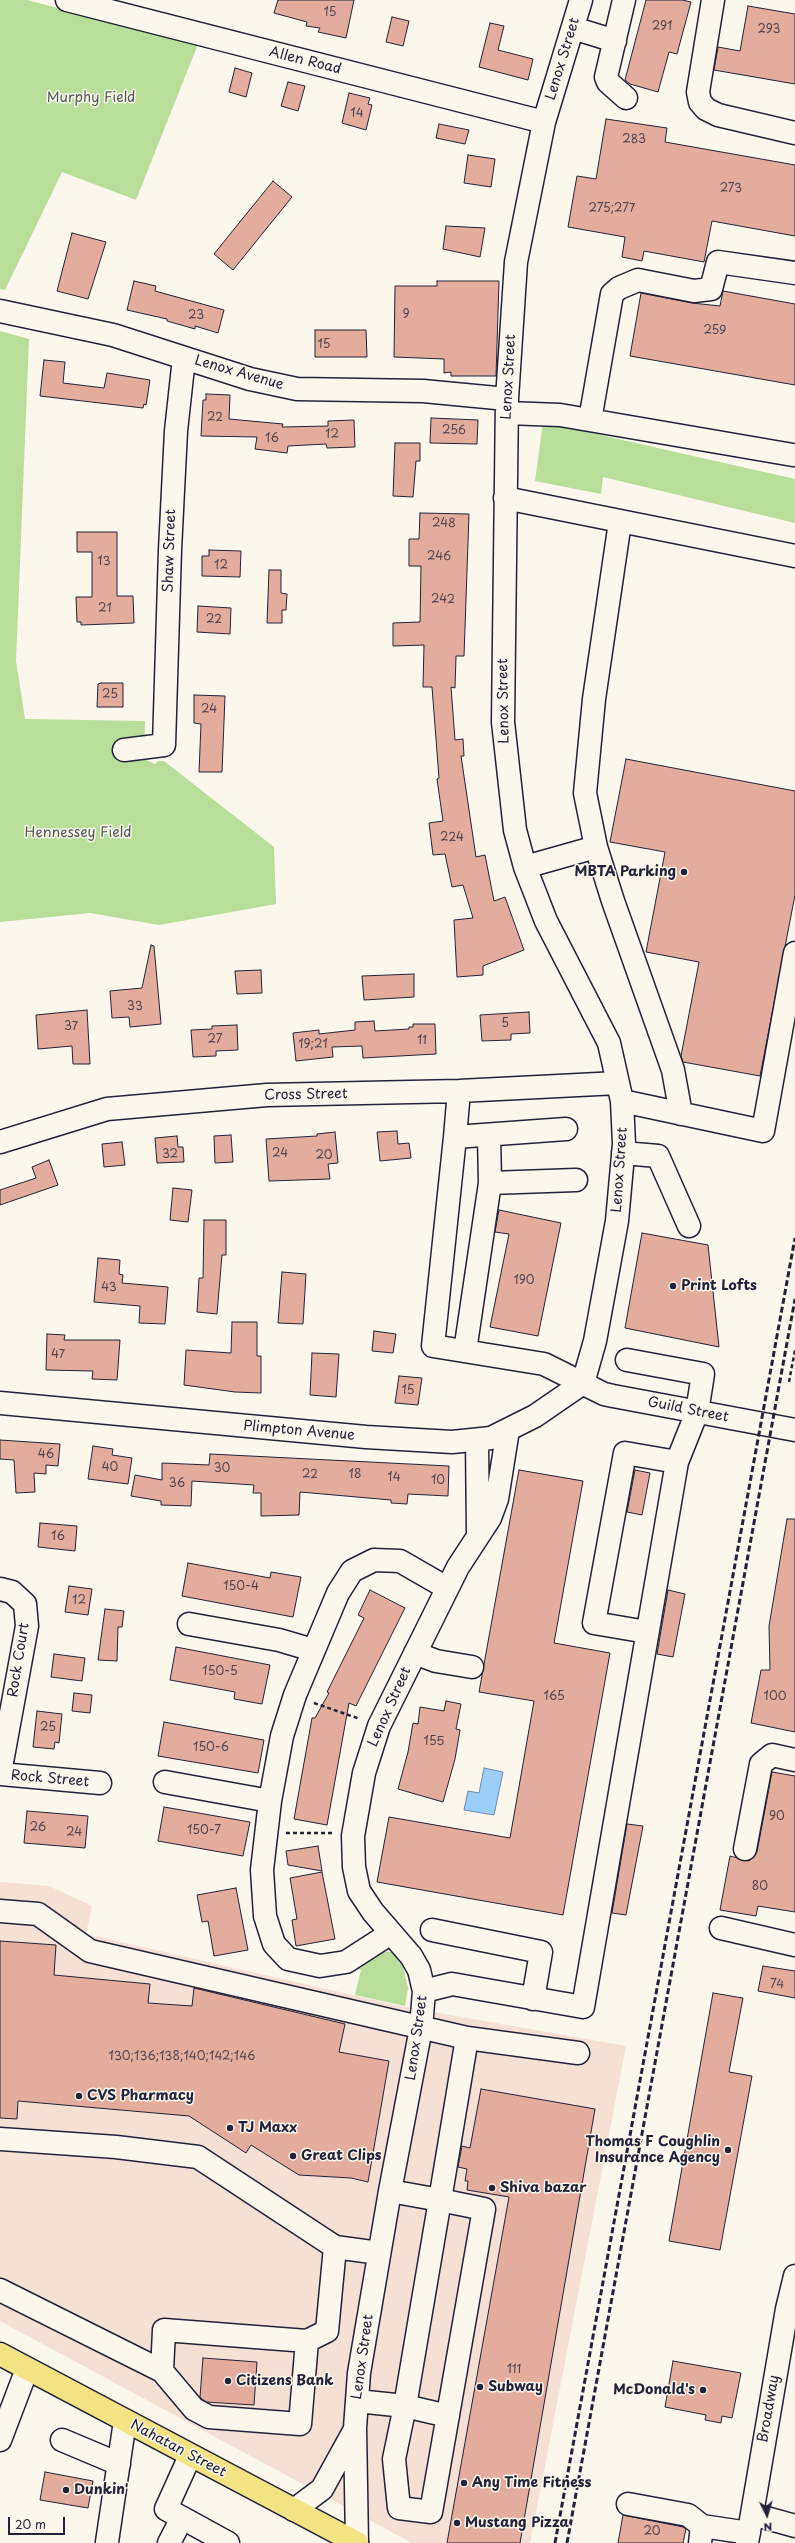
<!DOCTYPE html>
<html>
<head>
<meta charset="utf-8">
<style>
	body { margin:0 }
	#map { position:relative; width:795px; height:2543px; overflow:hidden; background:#fbf7ec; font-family:"Playpen Sans",sans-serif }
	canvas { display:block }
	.north { position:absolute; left:747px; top:2495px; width:40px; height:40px; -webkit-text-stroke:3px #fbf7ec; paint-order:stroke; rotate:175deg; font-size:11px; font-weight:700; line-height:16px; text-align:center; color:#22223b }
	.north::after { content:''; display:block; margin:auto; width:14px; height:18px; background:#22223b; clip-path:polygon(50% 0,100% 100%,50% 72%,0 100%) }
	.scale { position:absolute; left:8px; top:2517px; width:57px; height:18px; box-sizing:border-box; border:2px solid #22223b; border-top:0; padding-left:5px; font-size:12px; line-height:14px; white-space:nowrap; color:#22223b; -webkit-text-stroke:3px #fbf7ec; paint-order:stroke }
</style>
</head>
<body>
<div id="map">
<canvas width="795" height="2543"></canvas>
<div class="north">N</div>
<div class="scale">20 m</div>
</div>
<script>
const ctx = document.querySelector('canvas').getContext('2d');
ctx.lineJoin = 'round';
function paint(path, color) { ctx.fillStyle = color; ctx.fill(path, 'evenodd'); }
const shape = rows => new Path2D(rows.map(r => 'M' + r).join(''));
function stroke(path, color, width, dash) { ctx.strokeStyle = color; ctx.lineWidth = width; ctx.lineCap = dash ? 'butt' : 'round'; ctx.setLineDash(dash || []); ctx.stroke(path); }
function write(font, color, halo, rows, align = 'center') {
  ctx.font = font + ' "Playpen Sans",sans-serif'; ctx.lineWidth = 3; ctx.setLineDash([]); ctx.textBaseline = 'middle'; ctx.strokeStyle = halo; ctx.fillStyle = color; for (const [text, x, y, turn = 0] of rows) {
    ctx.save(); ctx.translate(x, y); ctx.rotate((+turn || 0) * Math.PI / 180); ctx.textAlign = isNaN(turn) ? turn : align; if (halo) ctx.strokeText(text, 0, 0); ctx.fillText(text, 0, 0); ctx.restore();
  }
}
paint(shape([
	[0,1882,49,1886,92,1906,86,1934,405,2007,626,2046,530,2543,412,2543,0,2321]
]), '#f4e0d4');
paint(shape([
	[0,0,27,0,198,44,136,200,62,172,5,290,0,289],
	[0,331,29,339,16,661,25,719,145,721,144,759,155,764,158,761,164,761,274,847,276,904,159,925,90,913,0,922],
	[543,422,795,479,795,523,603,477,601,494,535,481],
	[379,1952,392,1952,403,1967,408,1988,405,2006,355,1995,361,1970,355,1968]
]), '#b8de99');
const water = shape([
	[484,1768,503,1772,494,1815,464,1810,468,1791,479,1793,484,1768]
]);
paint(water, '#9bcff9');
stroke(water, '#6b8aad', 1);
const building = shape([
	[278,0,354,0,346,38,318,32,320,28,306,26,307,22,274,13,278,0],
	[646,0,682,0,691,2,677,54,669,52,658,92,630,84,625,80,646,0],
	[748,6,795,14,795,84,714,70,718,47,740,51,748,6],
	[392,17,409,21,403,46,386,42,392,17],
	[490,23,504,26,498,50,533,59,528,80,479,67,490,23],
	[235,68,252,73,246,97,229,92,235,68],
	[288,82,305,86,298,111,281,106,288,82],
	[349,93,370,98,368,104,372,105,366,130,342,123,349,93],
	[606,119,667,128,665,142,795,165,795,236,712,221,704,262,644,251,642,261,622,257,625,237,568,227,577,176,596,179,606,119],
	[439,124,469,130,465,144,436,138,439,124],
	[468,155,495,159,491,187,464,183,468,155],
	[273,181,292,197,233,270,214,254,273,181],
	[446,226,485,228,480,257,443,249,446,226],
	[72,233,106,242,88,299,57,291,72,233],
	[134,281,156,286,155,291,224,310,218,333,195,326,195,329,167,321,167,319,127,310,134,281],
	[437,281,499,281,496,376,451,376,451,372,444,373,444,359,394,357,395,286,437,286,437,281],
	[723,291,795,304,795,385,630,356,641,293,692,303,720,306,723,291],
	[315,330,366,330,367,357,315,357,315,330],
	[44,360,65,362,63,383,104,388,107,373,150,380,146,405,144,404,143,408,40,396,44,360],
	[206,394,230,395,229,419,283,424,282,427,328,426,328,421,354,420,355,447,327,448,326,444,288,446,287,453,255,449,257,437,201,436,203,400,206,400,206,394],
	[431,418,478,420,477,444,430,443,431,418],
	[395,443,420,443,420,461,416,461,413,497,393,496,395,443],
	[420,513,469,514,464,656,456,656,455,688,451,687,455,740,463,739,464,756,461,756,476,857,485,855,494,901,505,897,524,950,483,966,483,975,457,977,454,920,473,918,463,885,452,887,445,854,433,855,429,823,443,821,437,779,439,778,432,687,423,687,424,645,393,646,393,623,420,622,421,566,409,566,409,539,419,539,420,513],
	[77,532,117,532,117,596,133,596,134,623,81,625,81,622,77,622,76,597,92,597,92,552,77,552,77,532],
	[209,550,241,551,240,577,202,576,202,556,209,556,209,550],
	[269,570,281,570,281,593,287,594,286,610,282,610,282,623,267,623,269,570],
	[198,606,231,608,230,634,197,632,198,606],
	[101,683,123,683,123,707,97,707,98,684,101,683],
	[194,695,225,696,222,772,199,772,201,724,194,723,194,695],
	[626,759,795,791,795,895,760,1076,683,1062,681,1056,699,962,646,952,665,852,610,842,626,759],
	[151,945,154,946,161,1024,130,1027,129,1017,112,1018,110,991,142,988,151,945],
	[261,970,262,993,237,994,235,971,261,970],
	[414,974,414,997,364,1000,362,976,414,974],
	[87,1010,90,1064,73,1064,72,1046,38,1049,36,1015,87,1010],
	[529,1012,530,1033,511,1034,511,1040,482,1041,480,1015,529,1012],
	[374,1021,375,1031,409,1029,409,1027,413,1027,413,1024,435,1024,436,1054,363,1058,362,1046,332,1047,333,1057,296,1061,293,1033,319,1030,319,1034,355,1030,355,1022,374,1021],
	[237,1025,238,1050,216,1051,216,1056,193,1057,191,1030,212,1029,212,1026,237,1025],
	[397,1131,398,1144,409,1143,411,1158,380,1161,377,1132,397,1131],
	[335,1132,338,1163,328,1164,330,1179,269,1181,266,1139,317,1136,317,1134,335,1132],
	[231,1135,233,1162,215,1163,214,1136,231,1135],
	[177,1136,178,1147,183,1147,184,1162,157,1163,155,1138,177,1136],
	[122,1142,125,1165,104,1167,102,1144,122,1142],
	[49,1160,58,1185,0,1205,0,1190,36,1178,32,1167,49,1160],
	[173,1188,192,1190,188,1222,170,1220,173,1188],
	[499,1210,561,1223,538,1336,490,1327,509,1234,495,1232,499,1210],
	[204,1220,226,1220,226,1255,222,1255,217,1314,197,1312,199,1278,203,1278,204,1220],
	[642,1233,708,1245,719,1347,625,1328,642,1233],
	[98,1258,120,1260,119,1274,123,1275,122,1283,168,1287,165,1324,139,1323,140,1306,94,1302,98,1258],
	[282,1272,306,1274,303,1324,278,1323,282,1272],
	[232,1322,257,1322,257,1356,261,1356,261,1393,235,1392,184,1385,186,1350,231,1353,232,1322],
	[374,1331,396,1334,393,1353,372,1351,374,1331],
	[47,1334,65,1335,64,1340,120,1340,117,1380,92,1379,93,1371,46,1370,47,1334],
	[312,1353,339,1354,336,1397,310,1395,312,1353],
	[399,1376,422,1378,418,1405,395,1403,399,1376],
	[0,1440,60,1444,58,1466,46,1465,46,1474,34,1473,35,1492,16,1493,14,1460,0,1459,0,1440],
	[93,1446,113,1449,112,1455,132,1458,128,1484,88,1479,93,1446],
	[210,1454,449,1466,448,1496,408,1494,407,1504,391,1503,391,1500,300,1492,299,1515,261,1516,261,1493,253,1493,254,1485,192,1481,191,1506,161,1505,161,1501,131,1496,135,1475,162,1480,162,1463,209,1465,210,1454],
	[519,1470,583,1481,554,1643,610,1653,563,1915,377,1882,389,1817,510,1838,534,1701,479,1692,519,1470],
	[635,1470,650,1473,642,1515,627,1512,635,1470],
	[787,1519,795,1519,795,1732,751,1723,761,1670,770,1670,769,1626,787,1519],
	[40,1523,77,1526,75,1551,38,1547,40,1523],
	[188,1563,270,1578,271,1572,301,1577,293,1617,182,1596,188,1563],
	[69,1586,92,1589,88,1615,65,1612,69,1586],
	[370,1590,405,1608,356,1706,349,1703,327,1825,294,1819,312,1718,315,1718,329,1693,327,1692,364,1618,358,1615,370,1590],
	[668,1590,685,1594,673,1657,657,1654,668,1590],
	[105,1609,124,1611,122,1627,118,1627,117,1661,98,1660,105,1609],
	[176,1647,270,1665,262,1704,234,1699,235,1692,170,1680,176,1647],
	[54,1654,85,1658,82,1681,51,1677,54,1654],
	[74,1693,92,1695,90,1713,72,1711,74,1693],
	[446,1701,461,1704,456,1729,460,1730,455,1759,443,1802,398,1789,408,1752,413,1723,418,1724,420,1707,444,1711,446,1701],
	[37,1711,62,1714,59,1743,55,1742,54,1749,33,1747,37,1711],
	[164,1722,264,1740,258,1773,158,1756,164,1722],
	[772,1772,795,1776,795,1912,758,1906,756,1916,720,1910,730,1856,749,1861,757,1852,772,1772],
	[164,1807,250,1822,243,1856,158,1841,164,1807],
	[27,1811,88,1816,85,1848,24,1843,27,1811],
	[627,1824,643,1826,626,1915,612,1913,627,1824],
	[318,1846,322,1871,288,1865,286,1851,318,1846],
	[322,1872,335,1939,296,1946,292,1920,297,1919,290,1878,322,1872],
	[236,1888,248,1950,214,1956,208,1921,202,1922,197,1895,236,1888],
	[0,1941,56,1945,54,1975,150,1984,148,2003,192,2006,194,1988,345,2024,339,2052,389,2061,368,2182,351,2178,299,2175,251,2145,246,2153,189,2116,18,2101,17,2119,0,2118,0,1941],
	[763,1966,795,1971,795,1998,758,1991,763,1966],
	[713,1993,743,1998,729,2072,752,2076,720,2250,669,2241,713,1993],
	[481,2089,595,2109,520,2543,447,2543,509,2197,467,2190,468,2181,465,2181,467,2169,458,2167,462,2146,470,2148,481,2089],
	[203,2358,257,2362,254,2405,206,2402,202,2399,200,2397,203,2358],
	[673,2361,741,2373,732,2418,722,2416,721,2423,705,2420,706,2415,665,2407,673,2361],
	[45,2472,93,2481,88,2508,40,2500,45,2472],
	[623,2515,683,2527,686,2529,683,2543,618,2543,623,2515]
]);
paint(building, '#e4ac9c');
stroke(building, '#22223b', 1);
const minor = shape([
	[67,0,544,122],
	[581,0,544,122,516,262,507,399,503,722,515,830,525,867,546,921,609,1043,622,1101,624,1144,617,1221,595,1341,583,1383],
	[624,0,606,77,608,82,626,98],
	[713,0,698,92,700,102,706,109,718,115,795,133],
	[573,28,615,41],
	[0,311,113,335,250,379,297,389,423,391,507,399],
	[507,413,560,415,793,455],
	[590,420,612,294,619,288,638,280,694,291,711,289,718,262,795,273],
	[505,498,795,556],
	[124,750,164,745,170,550,176,431,184,358],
	[596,847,613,901,673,1070,681,1114],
	[525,867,596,847,585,793,594,699,620,522],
	[622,1101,763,1131,795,953],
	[566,1129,455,1137,433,1346,544,1364,604,1394,613,1396,795,1430],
	[455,1137,459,1091],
	[0,1142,107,1109,267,1095,459,1091,618,1083],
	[623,1153,658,1156,689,1226],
	[490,1183,576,1180],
	[465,1351,490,1183,489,1135],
	[0,1403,366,1437,452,1442,491,1438,535,1416,583,1383],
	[477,1441,478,1534],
	[0,1589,12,1592,25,1604,27,1626,0,1773],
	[189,1624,279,1640,313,1650],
	[647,1632,594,1623,625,1453,677,1462],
	[415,1653,436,1661,472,1667],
	[0,1774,100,1783],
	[165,1782,270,1801],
	[745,1849,761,1764,772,1755,795,1760],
	[0,1911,38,1914,90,1951,467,2038,578,2053],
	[721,1928,795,1945],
	[432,1930,541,1952,533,1999],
	[391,1933,346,1962,320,1966,288,1959,274,1944,265,1916,262,1870,270,1801,282,1736,295,1695,338,1593,352,1571,374,1560,400,1561,447,1588],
	[424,1991,452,1984,583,2007,677,1462,697,1412,703,1374,627,1360],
	[0,2139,116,2147,198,2157,335,2247,327,2331,307,2341,164,2330,162,2371,0,2290],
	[390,2191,440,2200,484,2209,431,2512,399,2508,394,2459,405,2406,440,2200,467,2038],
	[335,2247,379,2253],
	[162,2371,194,2409,209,2417,300,2424,307,2341],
	[357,2401,405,2406,448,2416],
	[0,2440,27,2369],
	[62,2440,119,2464],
	[190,2456,166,2509,228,2543],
	[628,2504,688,2515,702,2526],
	[294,2510,322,2489,354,2431],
	[752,2514,795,2526],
	[107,2542,125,2421],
	[169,2543,182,2518],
	[357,2543,355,2428,359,2373,390,2191,421,2028,424,1991,419,1970,411,1956,373,1912,359,1891,354,1867,353,1836,364,1773,379,1726,458,1567,490,1518,497,1499,508,1430],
	[700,2543,702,2526,749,2533],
	[747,2543,787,2309,795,2276]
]);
const major = shape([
	[0,2354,357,2543]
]);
stroke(minor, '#22223b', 25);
stroke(major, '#22223b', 25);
stroke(shape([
	[789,1382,795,1350],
	[314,1703,360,1719],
	[286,1833,333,1833]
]), '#22223b', 2.5, [4, 3]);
stroke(minor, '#fbf7ec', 22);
stroke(major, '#f4e382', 22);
stroke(shape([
	[555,2543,795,1238],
	[567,2543,795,1299]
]), '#22223b', 3, [6, 3]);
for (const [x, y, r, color] of [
	[684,872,4,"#22223b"],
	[673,1286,4,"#22223b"],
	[79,2096,4,"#22223b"],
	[230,2128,4,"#22223b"],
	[728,2150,4,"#22223b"],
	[293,2156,4,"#22223b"],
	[492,2188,4,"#22223b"],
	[228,2381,4,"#22223b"],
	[480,2387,4,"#22223b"],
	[703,2390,4,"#22223b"],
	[464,2483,4,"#22223b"],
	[66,2490,4,"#22223b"],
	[457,2523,4,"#22223b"]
]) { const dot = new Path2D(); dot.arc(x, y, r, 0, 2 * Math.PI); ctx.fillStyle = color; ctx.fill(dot); stroke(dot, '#fbf7ec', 1.5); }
write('12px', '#524453', null, [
	["15",330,13],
	["291",662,27],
	["293",769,30],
	["14",357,114],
	["283",634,140],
	["273",731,189],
	["275;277",612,209],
	["9",406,315],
	["23",196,316],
	["259",715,331],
	["15",324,345],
	["22",215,418],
	["256",454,431],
	["12",332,435],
	["16",272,439],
	["248",444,524],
	["246",439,557],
	["13",104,562],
	["12",221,566],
	["242",443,600],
	["21",105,609],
	["22",214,620],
	["25",110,695],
	["24",209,710],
	["224",452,838],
	["33",135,1007],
	["5",505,1024],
	["37",71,1027],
	["27",215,1040],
	["11",422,1041],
	["19;21",313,1045],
	["24",280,1154],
	["32",170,1155],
	["20",324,1156],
	["190",524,1281],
	["43",109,1288],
	["47",58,1355],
	["15",408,1391],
	["46",46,1455],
	["40",110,1468],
	["30",222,1469],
	["22",310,1475],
	["18",355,1475],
	["14",394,1478],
	["10",438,1481],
	["36",177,1484],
	["16",58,1537],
	["150-4",241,1587],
	["12",79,1601],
	["150-5",220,1672],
	["165",554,1697],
	["100",775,1697],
	["25",48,1728],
	["155",434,1742],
	["150-6",211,1748],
	["90",777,1817],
	["26",38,1828],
	["150-7",204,1831],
	["24",74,1833],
	["80",760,1887],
	["74",777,1985],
	["130;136;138;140;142;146",182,2057],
	["111",514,2370],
	["20",652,2532]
]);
write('14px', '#22223b', '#fbf7ec', [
	["Lenox Street",563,59,-73],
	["Allen Road",305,61,14],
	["Lenox Avenue",239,373,16],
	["Lenox Street",509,377,-87],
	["Shaw Street",170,551,-88],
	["Lenox Street",504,701,-91],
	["Cross Street",306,1095,-1],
	["Lenox Street",620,1170,-86],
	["Guild Street",688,1410,11],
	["Plimpton Avenue",299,1431,5],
	["Rock Court",19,1660,-81],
	["Lenox Street",390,1707,-66],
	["Rock Street",50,1779,5],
	["Lenox Street",417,2038,-82],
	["Lenox Street",363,2357,-82],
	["Broadway",769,2409,-80],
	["Nahatan Street",178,2449,28]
]);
write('14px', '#4f5a57', '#fbf7ec', [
	["Murphy Field",91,98],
	["Hennessey Field",78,833]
]);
write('bold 14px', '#22223b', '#fbf7ec', [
	["MBTA Parking",676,872,"right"],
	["Print Lofts",681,1286],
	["CVS Pharmacy",87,2096],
	["TJ Maxx",238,2128],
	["Thomas F Coughlin",720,2142,"right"],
	["Insurance Agency",720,2158,"right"],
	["Great Clips",301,2156],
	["Shiva bazar",500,2188],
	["Citizens Bank",236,2381],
	["Subway",488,2387],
	["McDonald's",695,2390,"right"],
	["Any Time Fitness",472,2483],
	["Dunkin'",74,2490],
	["Mustang Pizza",465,2523]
], 'left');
</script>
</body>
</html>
